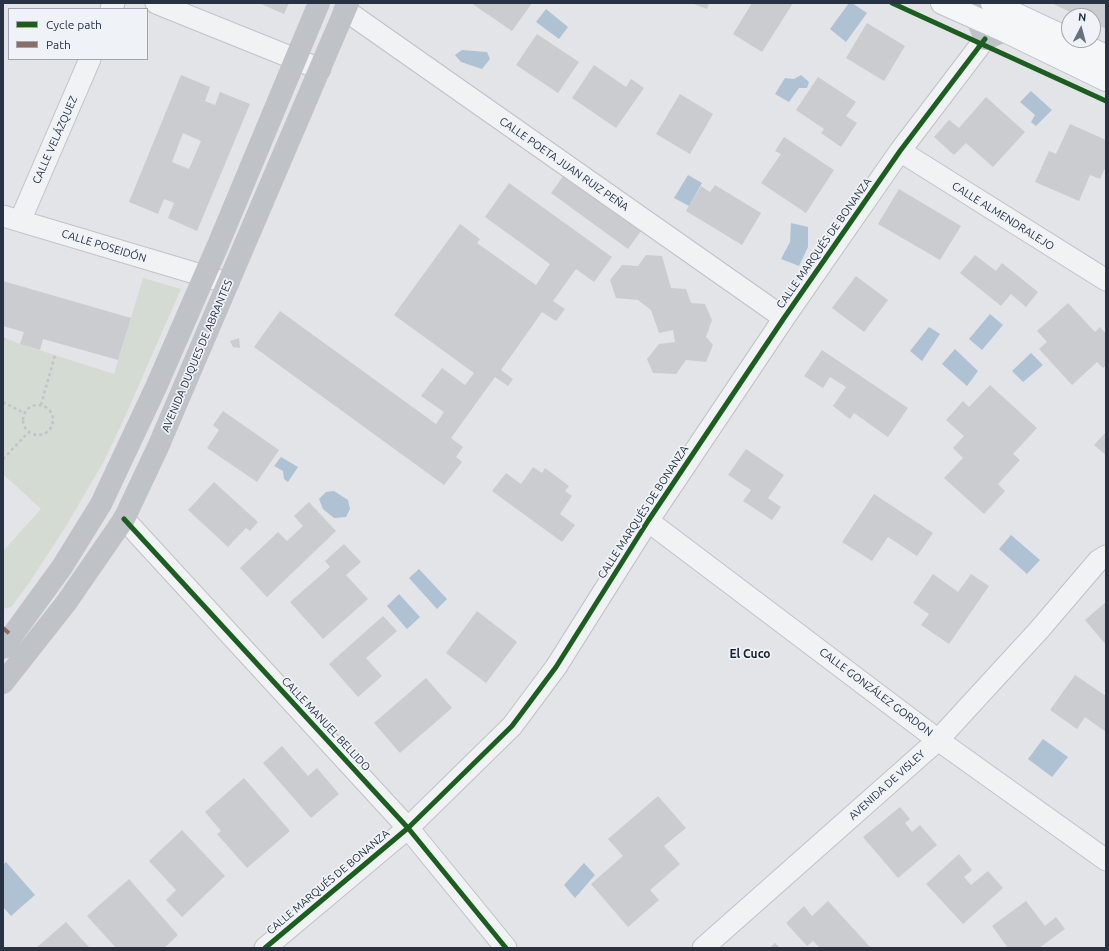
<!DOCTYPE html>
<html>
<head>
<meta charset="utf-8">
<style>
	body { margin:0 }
	#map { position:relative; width:1109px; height:951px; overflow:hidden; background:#e2e4e7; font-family:Ubuntu,sans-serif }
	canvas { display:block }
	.frame { position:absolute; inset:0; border:4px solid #273242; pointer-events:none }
	.legend { position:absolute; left:8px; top:8px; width:140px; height:52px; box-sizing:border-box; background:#eff3f7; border:1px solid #9fa6af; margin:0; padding:5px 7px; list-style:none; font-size:12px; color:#273242 }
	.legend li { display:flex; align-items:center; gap:8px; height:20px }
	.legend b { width:20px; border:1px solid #9fa6af }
	.north { position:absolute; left:1061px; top:8px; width:40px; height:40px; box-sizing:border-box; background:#eff3f7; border:1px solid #9fa6af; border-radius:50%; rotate:6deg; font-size:11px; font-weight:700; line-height:16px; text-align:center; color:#273242 }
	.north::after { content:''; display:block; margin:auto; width:14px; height:18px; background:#68707c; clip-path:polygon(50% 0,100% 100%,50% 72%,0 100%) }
</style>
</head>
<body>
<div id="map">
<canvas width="1109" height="951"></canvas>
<div class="frame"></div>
<ul class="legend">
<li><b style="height:5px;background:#1b5e20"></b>Cycle path</li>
<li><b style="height:5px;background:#8d6e63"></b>Path</li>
</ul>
<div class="north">N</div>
</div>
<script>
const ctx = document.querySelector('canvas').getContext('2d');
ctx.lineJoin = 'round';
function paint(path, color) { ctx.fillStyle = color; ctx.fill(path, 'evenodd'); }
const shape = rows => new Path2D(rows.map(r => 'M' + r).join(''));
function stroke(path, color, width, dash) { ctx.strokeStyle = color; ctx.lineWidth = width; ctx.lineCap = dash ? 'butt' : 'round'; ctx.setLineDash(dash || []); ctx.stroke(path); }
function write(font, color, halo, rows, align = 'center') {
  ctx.font = font + ' Ubuntu,sans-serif'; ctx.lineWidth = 3.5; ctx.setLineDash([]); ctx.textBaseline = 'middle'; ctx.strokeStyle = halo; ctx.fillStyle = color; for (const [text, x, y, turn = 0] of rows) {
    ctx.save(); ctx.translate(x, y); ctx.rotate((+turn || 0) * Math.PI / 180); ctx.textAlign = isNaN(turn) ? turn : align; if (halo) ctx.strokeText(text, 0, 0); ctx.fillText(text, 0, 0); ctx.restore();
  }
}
paint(shape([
	[143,278,181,289,123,421,104,461,66,526,29,583,11,607,3,609,3,551,41,509,3,474,3,337,20,344,114,374]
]), '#d3dbd2');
paint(shape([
	[849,3,852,3,867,13,846,42,830,29],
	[546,9,568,27,559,39,536,22],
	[462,50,487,52,490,59,482,69,461,62,455,55],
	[801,75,809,82,807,88,799,88,789,102,775,94,785,78,794,79],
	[1031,91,1052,110,1036,126,1031,122,1035,115,1020,102],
	[688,175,702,183,689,206,674,198],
	[791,223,808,227,808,247,799,266,781,259,790,242],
	[990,314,1003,325,982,350,969,339],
	[929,327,940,334,922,361,910,351],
	[955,349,978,371,967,386,942,364],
	[1031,353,1043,365,1023,382,1012,371],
	[281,457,298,467,288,482,284,479,283,471,274,466],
	[334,491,348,500,350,509,346,517,334,518,323,509,319,499,326,492],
	[1011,535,1040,560,1027,574,999,549],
	[419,569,447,599,437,609,409,578],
	[399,594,420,617,407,629,387,606],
	[1043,739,1068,757,1052,777,1028,759],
	[6,862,35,895,11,916,3,907,3,865],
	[584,863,595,875,575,898,564,885]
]), '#aec2d4');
paint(shape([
	[261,3,289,3,284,14,261,4],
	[471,3,532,3,512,31],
	[691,3,709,3,707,9],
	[752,3,793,3,762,52,733,34],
	[1051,3,1106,3,1106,29,1093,23,1093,16,1079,16],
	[867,23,905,46,884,81,846,58],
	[537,34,579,62,558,93,516,65],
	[594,65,626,87,631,79,644,88,616,128,572,98],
	[181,75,210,87,205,101,215,105,220,92,250,104,197,231,168,218,174,203,164,199,158,214,129,202],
	[183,133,201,141,189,169,172,162],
	[818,77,856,102,846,116,857,123,841,147,821,133,824,129,796,110],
	[680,94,713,114,690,154,656,134],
	[986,97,1025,132,993,167,966,143,954,155,934,137,949,120,959,128],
	[1070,124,1106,140,1106,166,1100,179,1090,175,1079,201,1035,182,1049,151,1056,154],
	[784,137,834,170,806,213,761,183,781,154,775,151],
	[564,175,641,231,628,249,551,193],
	[509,183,612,257,594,282,576,269,553,301,565,309,556,321,542,312,501,370,513,379,508,386,495,377,451,438,463,447,456,457,462,462,444,485,254,347,280,311,436,424,444,412,421,396,442,368,465,385,474,373,394,315,460,224,480,239,477,243,536,285,550,264,485,217],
	[715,185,761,213,742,245,686,211,701,186,710,192],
	[899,189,961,226,940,260,878,224],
	[646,255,662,256,671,288,686,289,691,303,705,304,712,320,706,337,713,345,706,362,686,360,676,374,653,373,647,359,659,344,675,342,673,330,659,333,651,310,638,300,616,298,610,280,622,265,638,266],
	[975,255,996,271,1002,263,1038,292,1026,307,1011,294,1001,306,960,273],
	[856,276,888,300,864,332,832,308],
	[3,281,131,318,118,360,43,339,40,350,20,344,24,332,3,326],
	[1068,303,1095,332,1100,327,1106,334,1106,365,1103,368,1097,362,1072,385,1039,349,1047,342,1037,331],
	[239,338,240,348,233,347,230,341],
	[822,350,908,408,888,437,854,413,850,419,833,406,846,387,830,377,823,388,804,376],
	[990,385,1037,428,1013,454,1020,460,998,484,1005,491,984,514,944,478,963,458,953,448,964,436,946,420,963,401,969,407],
	[223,411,279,450,257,482,207,448,219,430,213,425],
	[1106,432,1106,455,1094,445],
	[746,449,784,475,768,498,781,507,772,520,743,501,751,490,728,475],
	[533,467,542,473,545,468,569,486,565,491,572,496,560,514,575,525,562,542,492,491,506,473,521,484],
	[214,482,258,522,250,531,246,528,228,547,188,510],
	[874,494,933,533,917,556,888,537,872,561,842,542],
	[309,502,336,531,267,597,240,568,278,532,287,541,303,526,294,516],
	[344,544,361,562,346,575,368,599,323,639,290,602,330,567,325,561],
	[933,574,958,592,971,574,989,586,949,644,921,625,929,614,913,603],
	[1106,602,1106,645,1085,620],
	[477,611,517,642,486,683,446,653],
	[383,616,397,631,366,658,382,676,358,697,329,664],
	[1075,675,1106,696,1106,732,1085,717,1077,729,1050,710],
	[426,678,452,708,400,753,374,723],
	[282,746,308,776,317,768,339,794,311,818,263,763],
	[244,778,290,831,247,868,217,834,221,831,205,812],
	[658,796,686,828,664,846,680,864,650,890,659,900,628,927,591,884,623,856,608,839],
	[900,807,910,819,905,823,912,832,920,825,937,845,898,878,863,837],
	[182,830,225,876,182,917,166,900,176,890,149,861],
	[959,854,972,870,964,877,971,885,988,871,1003,888,963,924,926,884],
	[129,879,178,935,164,948,116,948,87,916],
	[828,901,871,948,820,948,813,941,807,946,786,923,804,906,812,916],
	[1026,901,1045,926,1056,917,1065,929,1039,948,1008,948,992,926],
	[66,922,90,948,36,948],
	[775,943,780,948,769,948]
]), '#cacccf');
const street = shape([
	[156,3,320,69],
	[111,9,114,3],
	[345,10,784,318],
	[900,151,1106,280],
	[3,216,228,283],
	[20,221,90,59],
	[124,519,408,828,506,948],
	[648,521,938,740,1106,860],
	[265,948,408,828,512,726,556,667,648,521,784,318,900,151,985,39],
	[703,948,938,740,1039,630,1098,561,1106,556]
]);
const primary = shape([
	[942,3,1005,31,1106,80],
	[992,3,1069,39],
	[1072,40,1106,56]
]);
stroke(street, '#c0c2c5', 23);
stroke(primary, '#bec1c5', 24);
stroke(shape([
	[3,341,4,337],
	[3,402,24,413],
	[41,405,55,355],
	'23 420a15 15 0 1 1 30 0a15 15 0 1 1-30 0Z',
	[3,459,29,432]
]), '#c1c3c7', 2.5, [3, 3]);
stroke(street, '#f1f2f4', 21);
stroke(shape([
	[983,7,977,19,985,39,1005,31,1011,17],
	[3,648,62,567,101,504,156,387,218,245,319,3],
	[3,683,66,603,124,519,158,447,348,3]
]), '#bfc2c7', 22);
stroke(primary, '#f5f6f7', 22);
stroke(shape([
	[3,628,12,636]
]), '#8d6e63', 4, [8, 4]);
stroke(shape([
	[892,3,1106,101],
	[124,519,408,828,506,948],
	[265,948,408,828,512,726,556,667,648,521,784,318,900,151,985,39]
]), '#1b5e20', 5);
write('11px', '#273242', '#eff3f7', [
	["CALLE VELÁZQUEZ",55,140,-66],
	["CALLE POETA JUAN RUIZ PEÑA",564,164,35],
	["CALLE ALMENDRALEJO",1003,216,32],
	["CALLE MARQUÉS DE BONANZA",824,243,-55],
	["CALLE POSEIDÓN",104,246,17],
	["AVENIDA DUQUES DE ABRANTES",197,356,-67],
	["CALLE MARQUÉS DE BONANZA",643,512,-57],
	["CALLE GONZÁLEZ GORDON",876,692,37],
	["CALLE MANUEL BELLIDO",326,724,47],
	["AVENIDA DE VISLEY",887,785,-42],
	["CALLE MARQUÉS DE BONANZA",328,882,-40]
]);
write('bold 12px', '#192333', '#eff3f7', [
	["El Cuco",750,654]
]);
</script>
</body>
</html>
